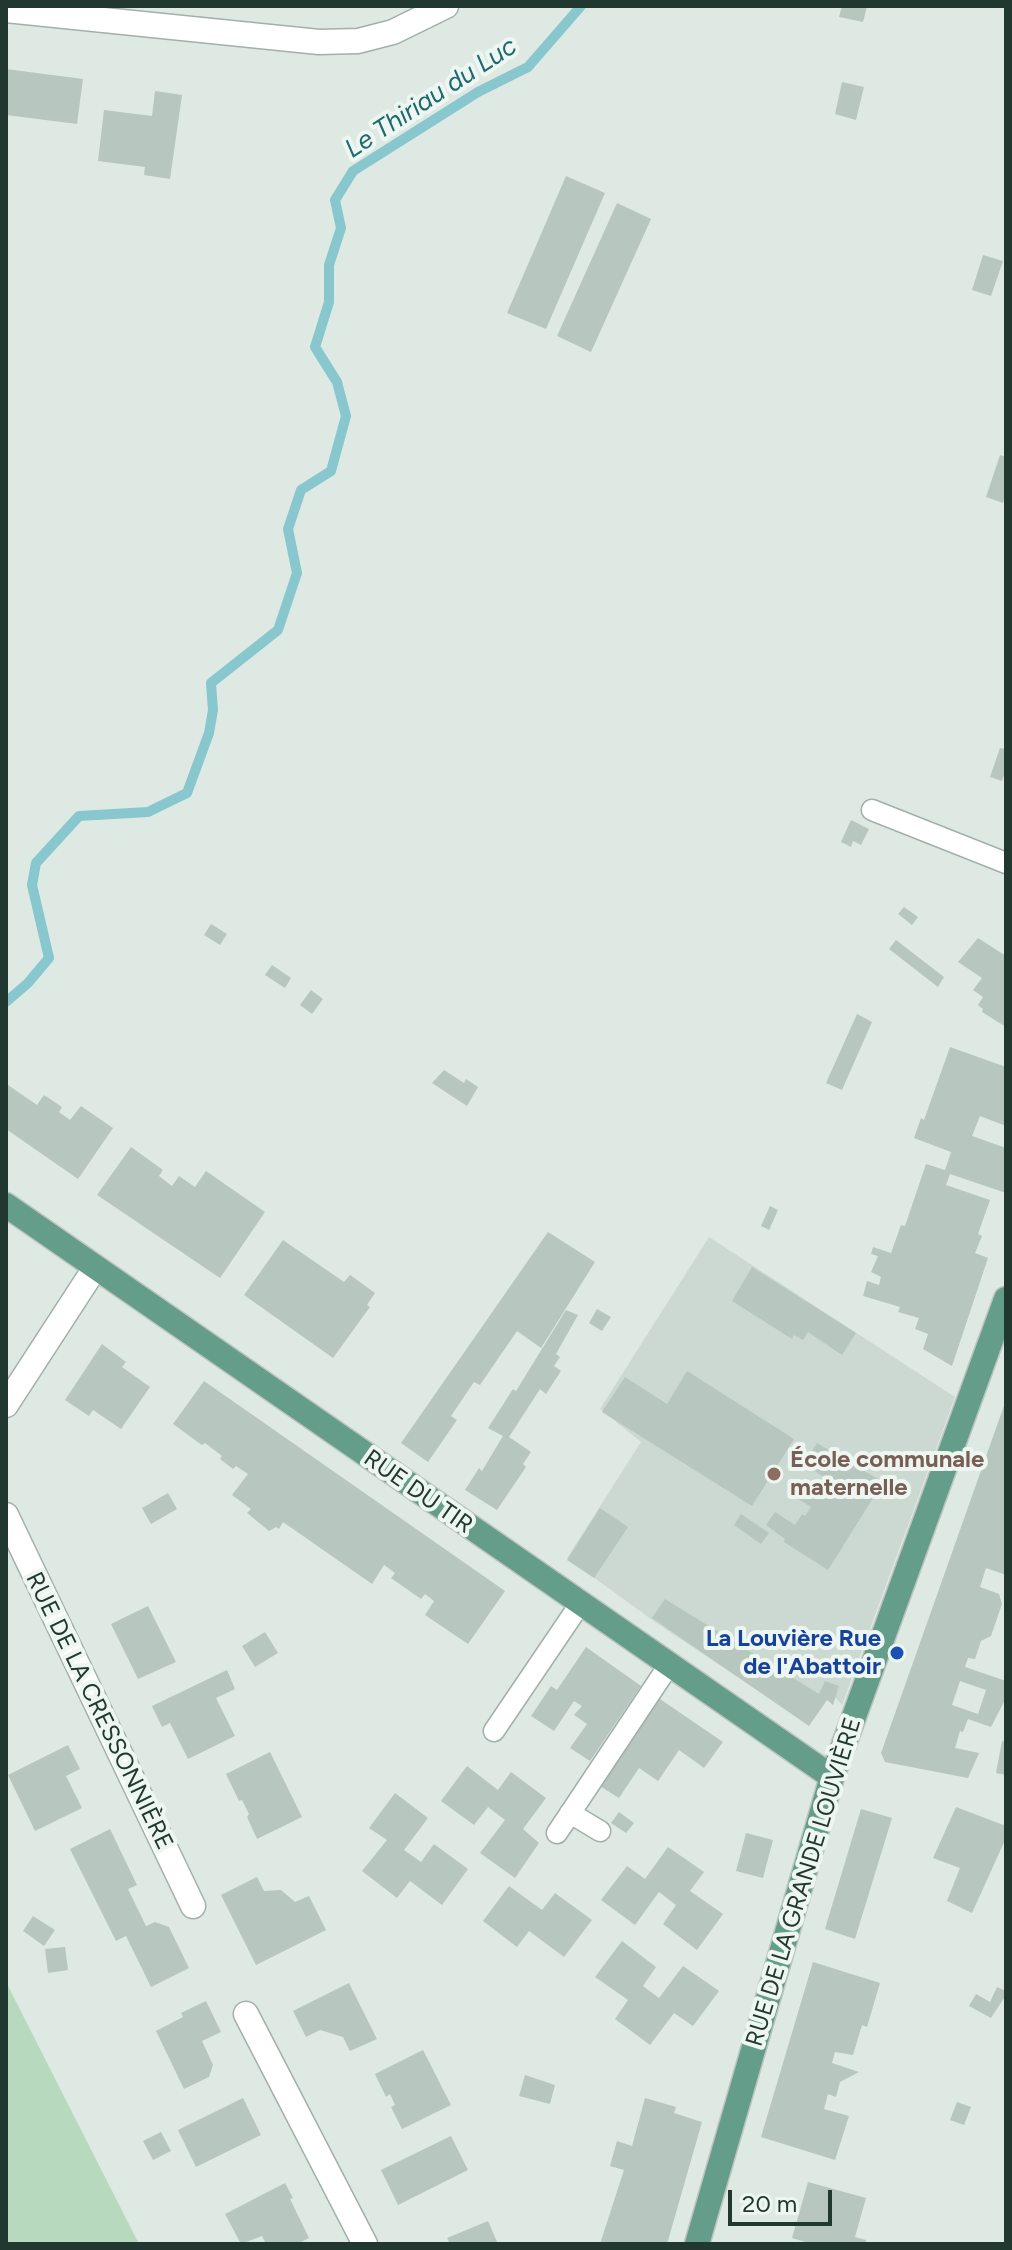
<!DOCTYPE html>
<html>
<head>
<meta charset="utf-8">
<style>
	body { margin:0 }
	#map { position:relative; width:1012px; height:2250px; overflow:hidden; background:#dee9e3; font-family:Figtree,sans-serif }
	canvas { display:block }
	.frame { position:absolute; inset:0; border:8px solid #203830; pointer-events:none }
	.scale { position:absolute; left:728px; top:2190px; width:104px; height:36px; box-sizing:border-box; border:4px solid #203830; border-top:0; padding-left:10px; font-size:24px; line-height:28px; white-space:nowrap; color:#203830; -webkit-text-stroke:6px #eef6f1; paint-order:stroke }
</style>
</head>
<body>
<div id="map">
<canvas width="1012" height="2250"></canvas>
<div class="frame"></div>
<div class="scale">20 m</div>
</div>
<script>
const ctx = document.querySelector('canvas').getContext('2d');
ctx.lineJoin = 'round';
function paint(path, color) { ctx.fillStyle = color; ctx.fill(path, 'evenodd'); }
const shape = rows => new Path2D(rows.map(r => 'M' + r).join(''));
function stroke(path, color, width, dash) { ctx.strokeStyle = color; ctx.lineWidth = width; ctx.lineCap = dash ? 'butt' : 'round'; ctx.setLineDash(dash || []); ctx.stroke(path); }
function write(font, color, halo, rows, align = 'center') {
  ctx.font = font + ' Figtree,sans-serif'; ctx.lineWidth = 8; ctx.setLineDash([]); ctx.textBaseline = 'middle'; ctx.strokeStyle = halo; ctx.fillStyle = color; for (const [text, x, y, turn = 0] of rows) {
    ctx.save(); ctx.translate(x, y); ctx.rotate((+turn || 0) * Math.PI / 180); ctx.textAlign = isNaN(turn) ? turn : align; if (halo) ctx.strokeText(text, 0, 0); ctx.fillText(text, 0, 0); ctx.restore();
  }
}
paint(shape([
	[709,1237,955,1397,842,1705,829,1690,808,1724,655,1622,567,1558,641,1442,600,1409]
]), '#ccd9d2');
paint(shape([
	[6,1982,139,2244,6,2244]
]), '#b7dabe');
stroke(shape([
	[6,1002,28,983,49,958,32,885,36,863,79,816,148,812,187,793,209,733,213,710,211,683,278,630,297,573,288,529,301,490,331,471,346,416,337,382,315,347,329,302,329,265,341,228,335,200,353,171,478,92,528,67,581,6]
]), '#87c7cd', 10);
paint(shape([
	[842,6,867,6,863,22,839,17],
	[6,69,83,79,77,124,6,115],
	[842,82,864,87,856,120,835,114],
	[155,91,182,95,170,179,144,175,145,167,98,161,104,110,152,116],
	[566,176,605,193,546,329,507,313],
	[617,203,651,219,591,352,557,336],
	[983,255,1003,261,991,296,972,290],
	[1000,455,1006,457,1006,495,1003,503,986,497],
	[1000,748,1006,749,1006,769,1002,781,990,777],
	[851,820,869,829,861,845,853,841,851,847,841,842],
	[904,907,918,917,912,925,898,914],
	[211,924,227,934,220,945,204,935],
	[978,938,1006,956,1006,1027,982,1012,983,1009,978,1005,983,997,973,990,982,978,958,962],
	[896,940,944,977,938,987,889,949],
	[272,965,291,978,285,988,265,975],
	[311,990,323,999,312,1014,300,1005],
	[857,1014,872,1022,842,1090,826,1083],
	[950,1047,1006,1067,1006,1126,980,1116,972,1136,1006,1148,1006,1193,950,1174,946,1185,990,1200,978,1234,982,1236,975,1253,988,1258,952,1366,923,1349,928,1334,915,1329,919,1318,898,1312,900,1307,863,1296,867,1281,879,1285,881,1277,871,1272,878,1256,871,1254,873,1247,891,1253,901,1225,905,1226,926,1164,945,1170,951,1152,914,1138,921,1118,924,1120],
	[444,1070,464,1083,466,1079,478,1087,467,1106,432,1083],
	[8,1085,37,1105,44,1095,62,1107,59,1112,70,1120,81,1106,113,1128,78,1179,6,1129],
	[131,1147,163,1170,159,1176,172,1186,179,1176,195,1187,206,1171,265,1212,220,1278,97,1195],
	[770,1206,778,1210,769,1230,761,1226],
	[548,1232,595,1262,541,1348,517,1331,480,1385,474,1382,451,1416,457,1420,428,1462,401,1443],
	[283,1240,344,1282,350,1275,375,1293,367,1305,370,1307,333,1358,244,1295],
	[752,1267,856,1333,842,1355,808,1332,803,1340,794,1335,792,1339,732,1301],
	[597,1309,611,1317,602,1331,589,1323],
	[566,1310,578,1315,556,1354,560,1357,554,1366,561,1371,546,1394,540,1389,509,1437,531,1452,523,1464,526,1467,497,1510,465,1490,479,1468,482,1471,503,1436,488,1428,513,1389,516,1391],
	[102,1344,126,1362,122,1367,150,1387,121,1429,93,1410,89,1416,65,1400],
	[687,1371,794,1439,752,1506,602,1412,625,1377,667,1404],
	[204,1381,505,1591,468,1644,425,1615,434,1601,425,1594,421,1599,391,1578,395,1573,384,1565,372,1584,283,1522,279,1529,276,1527,269,1531,247,1513,251,1509,232,1495,248,1474,236,1466,233,1469,220,1459,222,1456,205,1443,202,1445,173,1424],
	[1006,1400,1006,1575,986,1568,980,1587,999,1594,1002,1604,991,1636,981,1641,975,1659,968,1658,965,1667,1006,1681,1006,1698,991,1727,968,1719,963,1732,960,1731,955,1748,979,1753,968,1778,885,1762,881,1753],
	[960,1681,986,1690,978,1714,952,1705],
	[817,1443,883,1482,828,1570,784,1542,785,1539,766,1525,775,1512,795,1525,802,1514,805,1516,811,1507,792,1495,800,1482,820,1494,826,1485,821,1482,824,1477,804,1464],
	[168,1493,177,1509,151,1524,142,1508],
	[600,1508,628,1527,594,1578,567,1560],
	[741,1514,769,1533,761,1544,734,1525],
	[665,1599,819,1694,825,1681,839,1686,833,1705,827,1700,809,1726,652,1618],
	[148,1606,176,1662,138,1679,111,1624],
	[265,1632,278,1653,255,1667,242,1646],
	[586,1647,641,1686,590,1761,570,1748,587,1724,574,1715,582,1706,574,1701,554,1731,531,1716,551,1686,557,1690],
	[227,1670,235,1689,216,1698,235,1736,188,1759,170,1723,162,1727,152,1706],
	[657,1697,723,1742,704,1768,679,1750,658,1781,639,1768,619,1798,598,1785],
	[1002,1741,1006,1742,1006,1775,996,1773],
	[68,1745,80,1769,66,1776,82,1808,35,1831,8,1775],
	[270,1752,302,1817,257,1839,247,1817,249,1814,242,1800,239,1801,226,1774],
	[467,1766,498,1790,511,1772,546,1798,523,1829,539,1843,515,1878,480,1853,505,1820,488,1807,474,1825,441,1801],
	[395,1793,428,1818,404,1850,421,1862,434,1844,468,1869,442,1905,410,1881,397,1898,362,1871,387,1840,369,1828],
	[956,1807,1006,1826,1006,1838,972,1913,947,1901,960,1868,933,1858],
	[861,1809,892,1818,855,1939,825,1929],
	[619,1812,634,1823,626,1833,611,1823],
	[110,1829,137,1885,128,1889,146,1926,155,1922,169,1927,189,1968,151,1987,126,1936,116,1941,70,1849],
	[746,1833,773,1840,763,1878,736,1871],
	[668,1847,704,1872,690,1891,723,1914,697,1950,663,1924,676,1905,659,1892,635,1925,601,1900,627,1866,645,1879],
	[257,1877,264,1891,281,1890,295,1902,309,1896,326,1930,256,1965,221,1895],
	[509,1886,542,1910,555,1893,592,1920,564,1957,529,1931,517,1947,483,1921],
	[33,1916,55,1930,44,1946,23,1931],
	[622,1941,656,1967,643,1986,659,1998,683,1966,719,1991,693,2026,674,2013,650,2045,615,2019,628,2000,595,1977],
	[65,1947,68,1970,48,1973,45,1949],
	[813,1962,880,1983,867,2027,862,2025,853,2055,835,2052,832,2063,859,2072,840,2082,836,2097,828,2094,824,2109,849,2116,835,2160,761,2137],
	[349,1983,377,2039,350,2051,343,2037,320,2030,306,2037,293,2011],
	[997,1987,1006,1991,1006,1995,991,2018,969,2006,976,1994,990,2002],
	[206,2001,221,2032,202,2041,213,2065,209,2077,184,2089,156,2031,183,2017,181,2013],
	[423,2050,451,2105,402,2129,391,2107,395,2105,390,2094,386,2097,375,2074],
	[525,2075,555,2085,550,2104,519,2096],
	[243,2098,261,2135,196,2167,178,2130],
	[645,2098,676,2107,674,2113,702,2122,667,2244,600,2244,624,2170,610,2166,617,2141,632,2146],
	[957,2102,971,2107,964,2125,950,2120],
	[161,2132,171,2151,153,2160,143,2141],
	[451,2136,468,2170,398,2205,381,2170],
	[808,2182,866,2198,855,2237,866,2240,865,2244,812,2244,792,2238],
	[285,2183,293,2198,290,2199,309,2238,297,2244,266,2244,262,2236,241,2244,225,2214],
	[488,2221,498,2244,450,2244,447,2238]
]), '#b7c6bf');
const service = shape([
	[872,810,1006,863],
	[494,1731,580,1604],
	[570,1813,600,1831],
	[557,1833,669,1665]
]);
const minor = shape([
	[6,10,319,42,358,41,393,32,446,6],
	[6,1405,95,1268],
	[6,1515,193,1906],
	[246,2014,365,2244]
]);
const primary = shape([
	[6,1205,832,1777],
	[697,2244,832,1777,1006,1299]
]);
stroke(service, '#a1b0aa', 23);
stroke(minor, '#a1b0aa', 27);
stroke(primary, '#bcc3c1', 27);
stroke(service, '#fff', 20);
stroke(minor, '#fff', 24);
stroke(primary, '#649d8a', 24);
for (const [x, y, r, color] of [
	[774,1474,8,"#8d6e63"],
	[897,1653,8,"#1a4fb4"]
]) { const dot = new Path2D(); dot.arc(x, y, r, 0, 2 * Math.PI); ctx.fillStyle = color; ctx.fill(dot); stroke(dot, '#eef6f1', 3); }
write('bold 24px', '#785e54', '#eef6f1', [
	["École communale",790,1460],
	["maternelle",790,1488]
], 'left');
write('24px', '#203830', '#eef6f1', [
	["RUE DU TIR",418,1492,35],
	["RUE DE LA CRESSONNIÈRE",99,1711,64],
	["RUE DE LA GRANDE LOUVIÈRE",804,1882,-73]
]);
write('bold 24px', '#164399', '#eef6f1', [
	["La Louvière Rue",881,1639],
	["de l'Abattoir",881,1667]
], 'right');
write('italic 26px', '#1e6970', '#eef6f1', [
	["Le Thiriau du Luc",431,98,-33]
]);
</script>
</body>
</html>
